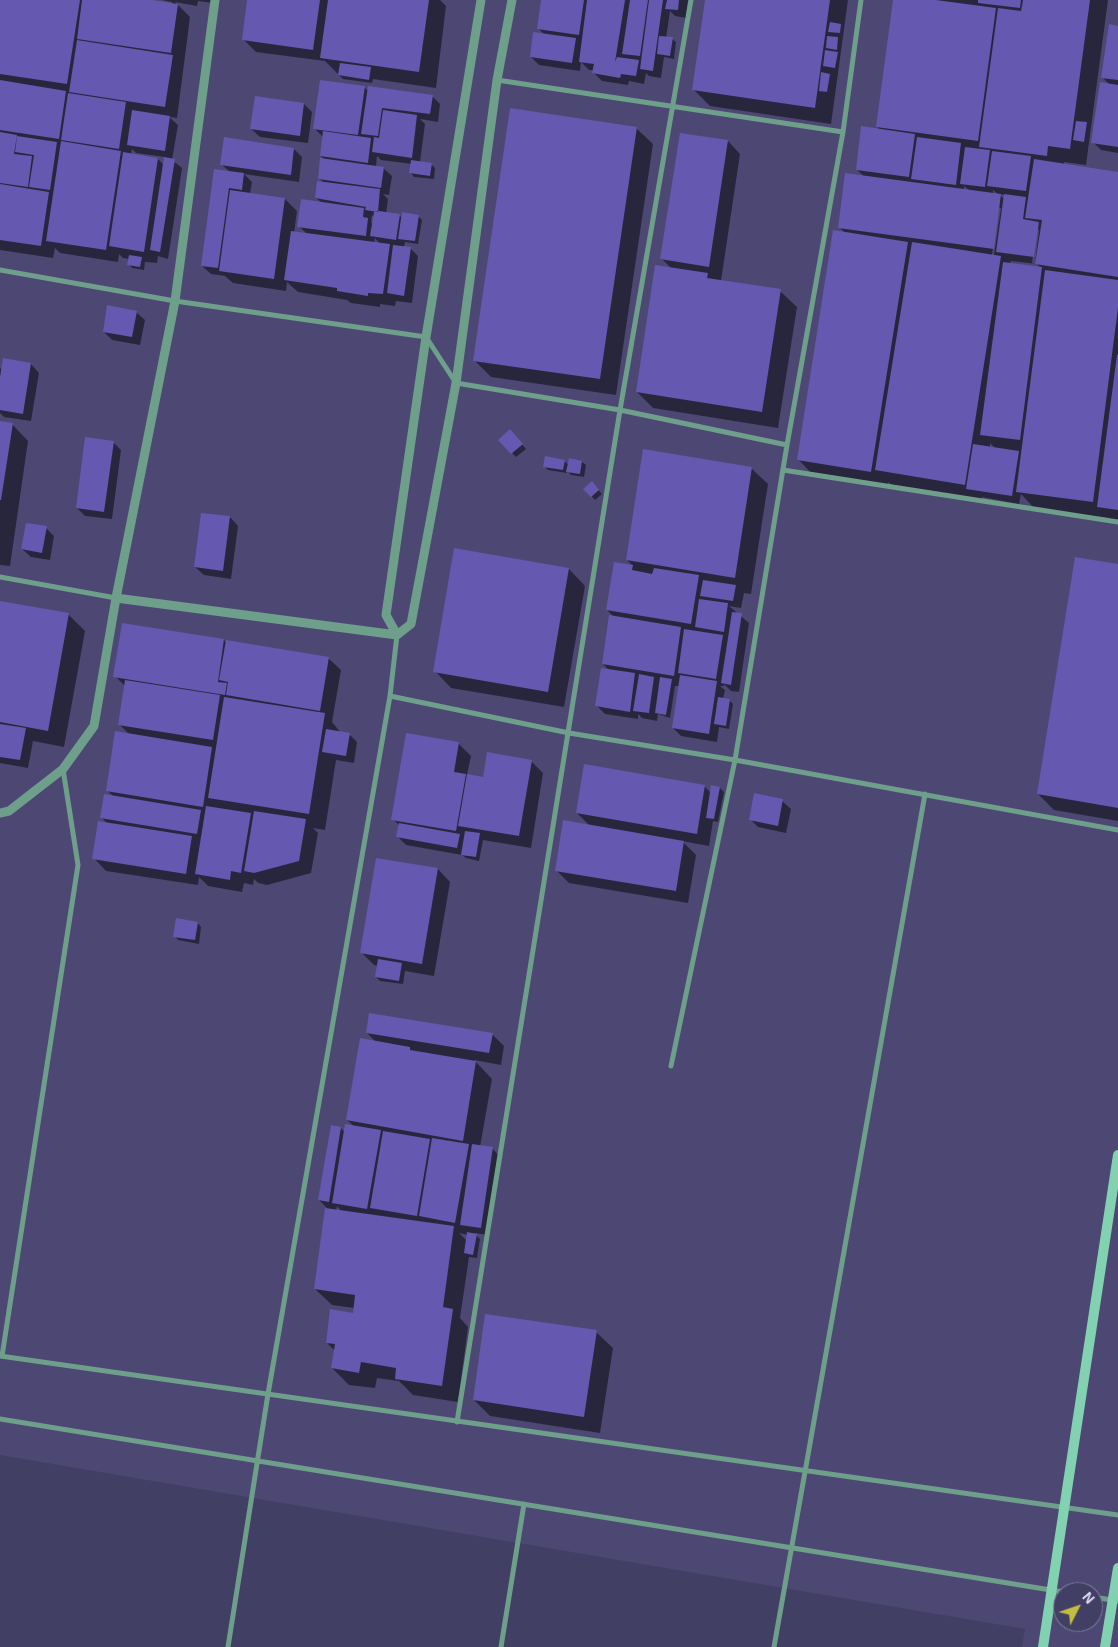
<!DOCTYPE html>
<html>
<head>
<meta charset="utf-8">
<style>
	body { margin:0 }
	#map { position:relative; width:1118px; height:1647px; overflow:hidden; background:#423f64; font-family:"Exo 2",sans-serif }
	canvas { display:block }
	.north { position:absolute; left:1053px; top:1582px; width:50px; height:50px; box-sizing:border-box; background:#423f64; border:1px solid #7e7c9c; border-radius:50%; rotate:49deg; font-size:14px; font-weight:700; line-height:20px; text-align:center; color:#d9d8ef }
	.north::after { content:''; display:block; margin:auto; width:18px; height:22px; background:#c3bd3f; clip-path:polygon(50% 0,100% 100%,50% 72%,0 100%) }
</style>
</head>
<body>
<div id="map">
<canvas width="1118" height="1647"></canvas>
<div class="north">N</div>
</div>
<script>
const ctx = document.querySelector('canvas').getContext('2d');
ctx.lineJoin = 'round';
function paint(path, color) { ctx.fillStyle = color; ctx.fill(path, 'evenodd'); }
const shape = rows => new Path2D(rows.map(r => 'M' + r).join(''));
function stroke(path, color, width, dash) { ctx.strokeStyle = color; ctx.lineWidth = width; ctx.lineCap = dash ? 'butt' : 'round'; ctx.setLineDash(dash || []); ctx.stroke(path); }
paint(shape([
	[0,0,1118,0,1118,1647,1022,1647,1025,1629,0,1455],
	[1063,1592,1093,1592,1093,1622,1063,1622]
]), '#4c4873');
paint(shape([
	[0,0,145,0,172,4,172,2,162,0,213,0,213,3,198,1,197,6,175,2,190,17,177,118,169,117,178,125,172,160,182,168,168,259,158,256,157,263,145,262,144,270,132,268,129,264,129,259,123,258,119,254,118,262,60,253,55,248,53,258,0,250],
	[132,149,136,153,165,157,164,165,158,159,131,155],
	[249,0,440,0,446,6,436,88,373,79,372,83,343,79,325,61,256,52,243,39],
	[543,0,688,0,686,18,675,16,670,11,666,38,672,39,676,42,674,59,664,57,661,78,649,76,646,73,644,84,629,81,628,85,602,81,594,73,594,70,589,70,581,62,580,71,539,65,531,57,545,35,538,28],
	[706,0,848,0,831,124,710,106,694,90],
	[894,0,1108,0,1086,165,1064,162,1064,165,1118,173,1118,523,1109,518,1034,508,1021,494,1019,504,982,497,981,501,893,486,888,482,888,488,814,476,798,459,845,233,839,227,865,177,857,170,880,130,877,127],
	[964,186,970,191,964,191],
	[993,190,999,195,993,194],
	[999,194,1005,195,1005,200],
	[998,208,1001,208,994,255,992,255],
	[1037,227,1039,230,1035,264,1032,263],
	[1011,261,1037,264,1041,268,1010,264],
	[990,443,996,449,990,448],
	[1118,27,1118,153,1101,150,1093,142,1110,85,1102,77],
	[364,87,368,91,432,96,440,104,438,122,420,119,425,124,420,162,431,164,435,168,434,179,414,177,411,173,412,164,381,160,377,156,376,167,383,168,392,176,389,195,383,194,388,199,386,214,399,215,402,218,418,216,422,220,418,244,405,242,404,247,410,248,418,256,412,303,396,301,395,306,380,304,380,307,351,303,347,300,298,292,287,282,286,291,233,283,225,276,211,274,202,266,230,172,221,164,294,149,302,157,299,182,244,174,252,182,250,194,285,199,297,211,294,233,307,234,299,226,322,203,316,198,324,183,319,178,325,160,321,156,324,138,314,128],
	[372,215,374,217,373,225,371,222],
	[375,238,380,244,374,243],
	[304,104,312,112,308,143,260,137,251,129],
	[636,128,653,144,616,395,491,377,474,360],
	[728,141,740,154,721,281,780,291,797,307,778,428,653,408,637,392,672,269,662,259],
	[136,312,145,320,140,345,112,340,104,332],
	[4,360,31,364,39,373,31,421,4,417,0,413,0,368,2,370],
	[0,423,12,424,28,441,10,566,0,565],
	[514,435,526,449,516,457,500,440],
	[113,442,121,450,112,519,85,516,77,508],
	[564,461,569,465,582,462,586,465,584,477,571,475,567,471,567,473,548,470,544,466],
	[751,468,768,484,751,594,744,593,741,608,729,606,749,623,739,692,731,691,724,684,724,686,720,686,725,690,723,699,729,700,733,704,729,729,719,727,717,742,681,736,673,728,679,686,675,686,670,718,658,714,657,721,642,718,638,714,638,719,605,714,597,706,609,670,603,664,615,618,607,610,615,563,633,566,627,560],
	[592,483,602,494,595,500,585,489],
	[230,517,238,526,231,579,204,575,195,567],
	[46,528,54,536,50,560,31,557,22,549],
	[1118,565,1118,821,1054,810,1038,794],
	[569,569,585,586,564,707,451,688,435,671],
	[0,602,68,614,85,631,64,747,33,741,28,768,0,763],
	[224,640,226,643,328,658,341,670,332,722,341,733,349,734,357,742,354,763,336,760,325,830,313,828,318,833,311,873,267,885,258,883,254,879,253,885,244,883,242,892,208,886,199,877,198,885,106,871,94,858,108,824,102,818,114,797,107,790,130,735,119,724,125,686,115,676],
	[458,743,471,756,467,775,484,778,531,761,543,773,531,848,483,840,479,861,466,858,462,855,406,845,398,837,400,826,393,819],
	[704,786,711,793,720,788,724,792,718,822,713,821,709,846,682,841,696,855,688,903,569,883,556,870,590,826,577,813],
	[782,801,791,809,786,833,758,827,750,819],
	[438,869,450,882,434,976,405,971,403,984,380,981,376,977,378,966,374,965,362,953],
	[198,923,201,927,199,944,178,940,175,936],
	[367,1033,492,1034,504,1046,501,1065,474,1060,492,1079,480,1147,492,1148,500,1157,489,1235,474,1233,480,1239,477,1258,469,1257,460,1318,468,1327,458,1402,413,1395,399,1381,377,1378,375,1388,349,1385,332,1368,335,1351,327,1343,354,1314,354,1308,332,1305,315,1289,329,1210,319,1200,341,1128,345,1133,355,1127,347,1120,376,1042],
	[337,1206,342,1212,336,1211],
	[459,1233,468,1235,467,1241],
	[596,1332,613,1348,600,1433,490,1416,474,1400]
]), '#0007');
paint(shape([
	[0,0,80,0,67,84,0,74],
	[82,0,153,0,178,4,171,53,77,39],
	[247,0,320,0,313,50,242,40],
	[328,0,429,0,419,72,320,58],
	[541,0,584,0,579,35,537,29],
	[587,0,625,0,615,62,617,57,639,60,636,76,621,74,620,78,592,73,594,64,579,62],
	[630,0,648,0,640,56,622,54],
	[649,0,663,0,653,71,640,69],
	[667,0,679,0,678,10,665,9],
	[705,0,830,0,815,108,692,90],
	[893,0,936,0,996,8,978,141,876,127],
	[978,0,1021,0,1020,8,978,3],
	[1023,0,1090,0,1070,149,1048,146,1047,156,979,147,998,8,1021,11],
	[830,22,841,24,840,33,828,32],
	[1109,24,1118,26,1118,80,1101,78],
	[533,32,576,38,572,63,530,57],
	[659,36,673,37,670,56,657,54],
	[827,36,838,37,837,50,826,48],
	[77,40,173,55,165,107,69,92],
	[825,50,838,52,835,68,823,66],
	[340,63,371,67,369,80,338,75],
	[821,72,830,74,827,92,819,91],
	[0,80,66,91,59,139,0,130],
	[320,80,365,86,358,135,313,129],
	[1100,82,1118,85,1118,147,1091,143],
	[368,86,433,95,430,114,382,108,378,136,361,134],
	[68,93,126,102,119,149,61,140],
	[255,96,304,103,300,136,250,129],
	[510,108,637,127,600,379,473,361],
	[132,110,170,116,165,151,127,145],
	[383,110,417,115,412,158,372,152,374,137,379,138],
	[1076,121,1087,122,1084,142,1073,140],
	[861,126,915,134,909,177,856,170],
	[323,131,371,138,368,163,320,156],
	[0,132,17,135,14,154,32,156,28,187,0,183],
	[680,133,728,140,709,267,660,259],
	[17,136,57,142,50,190,29,187,34,155,15,152],
	[224,137,294,148,291,175,220,165],
	[917,137,961,143,956,185,911,179],
	[61,141,121,151,106,250,46,241],
	[965,147,990,150,985,187,960,184],
	[992,151,1031,156,1026,191,987,186],
	[123,152,158,158,144,252,109,246],
	[164,157,175,159,160,252,150,250],
	[320,158,384,167,381,188,318,179],
	[1034,159,1118,172,1118,277,1035,264,1042,220,1025,218],
	[411,160,432,163,430,176,409,173],
	[214,169,244,173,242,190,229,188,218,268,201,266],
	[845,173,1001,194,994,249,838,228],
	[317,181,380,189,378,212,365,210,366,207,315,198],
	[0,184,49,192,41,246,0,240],
	[230,190,285,198,274,279,219,271],
	[1004,194,1026,197,1023,219,1039,222,1034,257,996,252],
	[301,199,364,208,363,217,368,218,366,236,297,227],
	[379,211,400,214,396,240,370,236,374,212],
	[402,212,419,215,415,241,398,239],
	[833,230,908,242,871,472,797,460],
	[291,231,390,244,383,294,368,293,368,296,337,291,337,288,284,280],
	[912,242,1001,256,965,485,875,470],
	[393,245,411,247,404,296,387,293],
	[129,255,142,257,140,267,127,265],
	[1003,262,1042,267,1020,440,980,435],
	[655,265,708,273,707,278,781,289,762,412,636,392],
	[1045,270,1118,280,1118,308,1093,502,1016,492],
	[107,305,137,311,132,337,103,332],
	[1117,355,1118,355,1118,510,1097,507],
	[3,358,31,363,23,414,0,410,0,377],
	[0,421,13,423,1,500,0,500],
	[510,429,523,444,511,454,498,440],
	[85,437,114,441,104,512,76,508],
	[973,444,1019,451,1012,496,966,489],
	[643,449,752,467,735,578,626,560],
	[545,456,565,460,563,470,543,467],
	[569,458,582,461,580,474,566,472],
	[592,481,599,490,591,497,583,489],
	[201,513,230,516,223,571,194,567],
	[26,523,47,526,42,553,21,549],
	[454,548,569,568,548,692,433,672],
	[1075,557,1118,564,1118,808,1037,794],
	[614,562,633,565,632,570,652,574,654,568,699,575,691,624,606,610],
	[703,580,736,585,733,601,700,596],
	[699,599,728,603,724,632,695,627],
	[0,601,69,613,48,731,0,722],
	[732,612,742,613,731,685,721,683],
	[609,615,681,627,674,676,602,664],
	[122,623,224,639,218,682,227,683,225,695,113,677],
	[684,629,723,635,716,679,678,673],
	[226,640,329,657,320,711,226,695,228,682,219,680],
	[601,668,635,673,630,712,595,706],
	[639,674,654,677,649,713,633,711],
	[680,675,717,681,709,734,672,728],
	[660,677,672,679,666,715,655,713],
	[125,680,220,695,213,740,118,725],
	[224,697,325,713,309,814,208,798],
	[718,697,730,699,726,726,714,724],
	[0,724,26,728,20,760,0,757],
	[326,729,350,733,346,756,322,752],
	[115,731,212,747,203,807,106,791],
	[406,733,459,742,454,772,466,774,456,831,391,820],
	[487,752,532,760,519,836,458,826,467,774,483,777],
	[584,764,705,785,697,834,576,813],
	[711,785,720,787,714,819,706,818],
	[754,793,783,799,778,826,749,820],
	[104,794,201,810,197,834,100,818],
	[206,806,251,813,241,873,231,871,230,880,195,874],
	[254,811,306,819,299,861,254,873,244,871],
	[563,820,684,841,676,891,555,871],
	[98,821,192,836,186,874,92,859],
	[399,823,460,834,457,848,396,837],
	[465,831,480,833,476,857,461,855],
	[376,858,438,868,422,964,360,953],
	[176,918,198,922,195,940,173,937],
	[378,959,402,963,399,981,375,977],
	[369,1013,493,1033,489,1053,366,1033],
	[360,1038,410,1047,410,1050,476,1061,463,1141,346,1120],
	[345,1124,381,1130,367,1209,332,1203],
	[331,1125,341,1127,329,1202,318,1200],
	[383,1131,430,1139,417,1216,370,1208],
	[432,1138,469,1144,455,1223,419,1216],
	[472,1144,493,1147,481,1228,460,1225],
	[325,1208,454,1226,443,1307,453,1309,442,1386,395,1379,396,1368,361,1362,359,1373,331,1368,335,1344,326,1343,330,1309,353,1313,355,1295,314,1289],
	[467,1232,477,1234,473,1255,464,1253],
	[485,1314,597,1330,584,1417,473,1400]
]), '#6458b0');
stroke(shape([
	[497,80,843,132],
	[0,270,175,301,426,337,456,383,620,410,787,445],
	[783,470,1118,522],
	[0,577,116,598],
	[390,696,569,733,735,760,1118,830],
	[671,1066,735,760,787,445,843,132,861,0],
	[0,1356,1118,1515],
	[2,1356,78,865,63,769],
	[0,1419,1063,1592],
	[457,1422,620,410,691,0],
	[1093,1597,1118,1601],
	[228,1647,268,1394,390,696,397,635],
	[501,1647,524,1504],
	[774,1647,925,794]
]), '#6e9f8b', 5);
stroke(shape([
	[116,598,397,635,411,624,456,383,497,80,512,0],
	[397,635,386,615,426,337,481,0],
	[0,813,9,811,63,769,94,726,116,598,175,301,215,0]
]), '#6e9f8b', 9);
stroke(shape([
	[1043,1647,1118,1155],
	[1105,1647,1118,1568]
]), '#82d2b2', 10);
</script>
</body>
</html>
